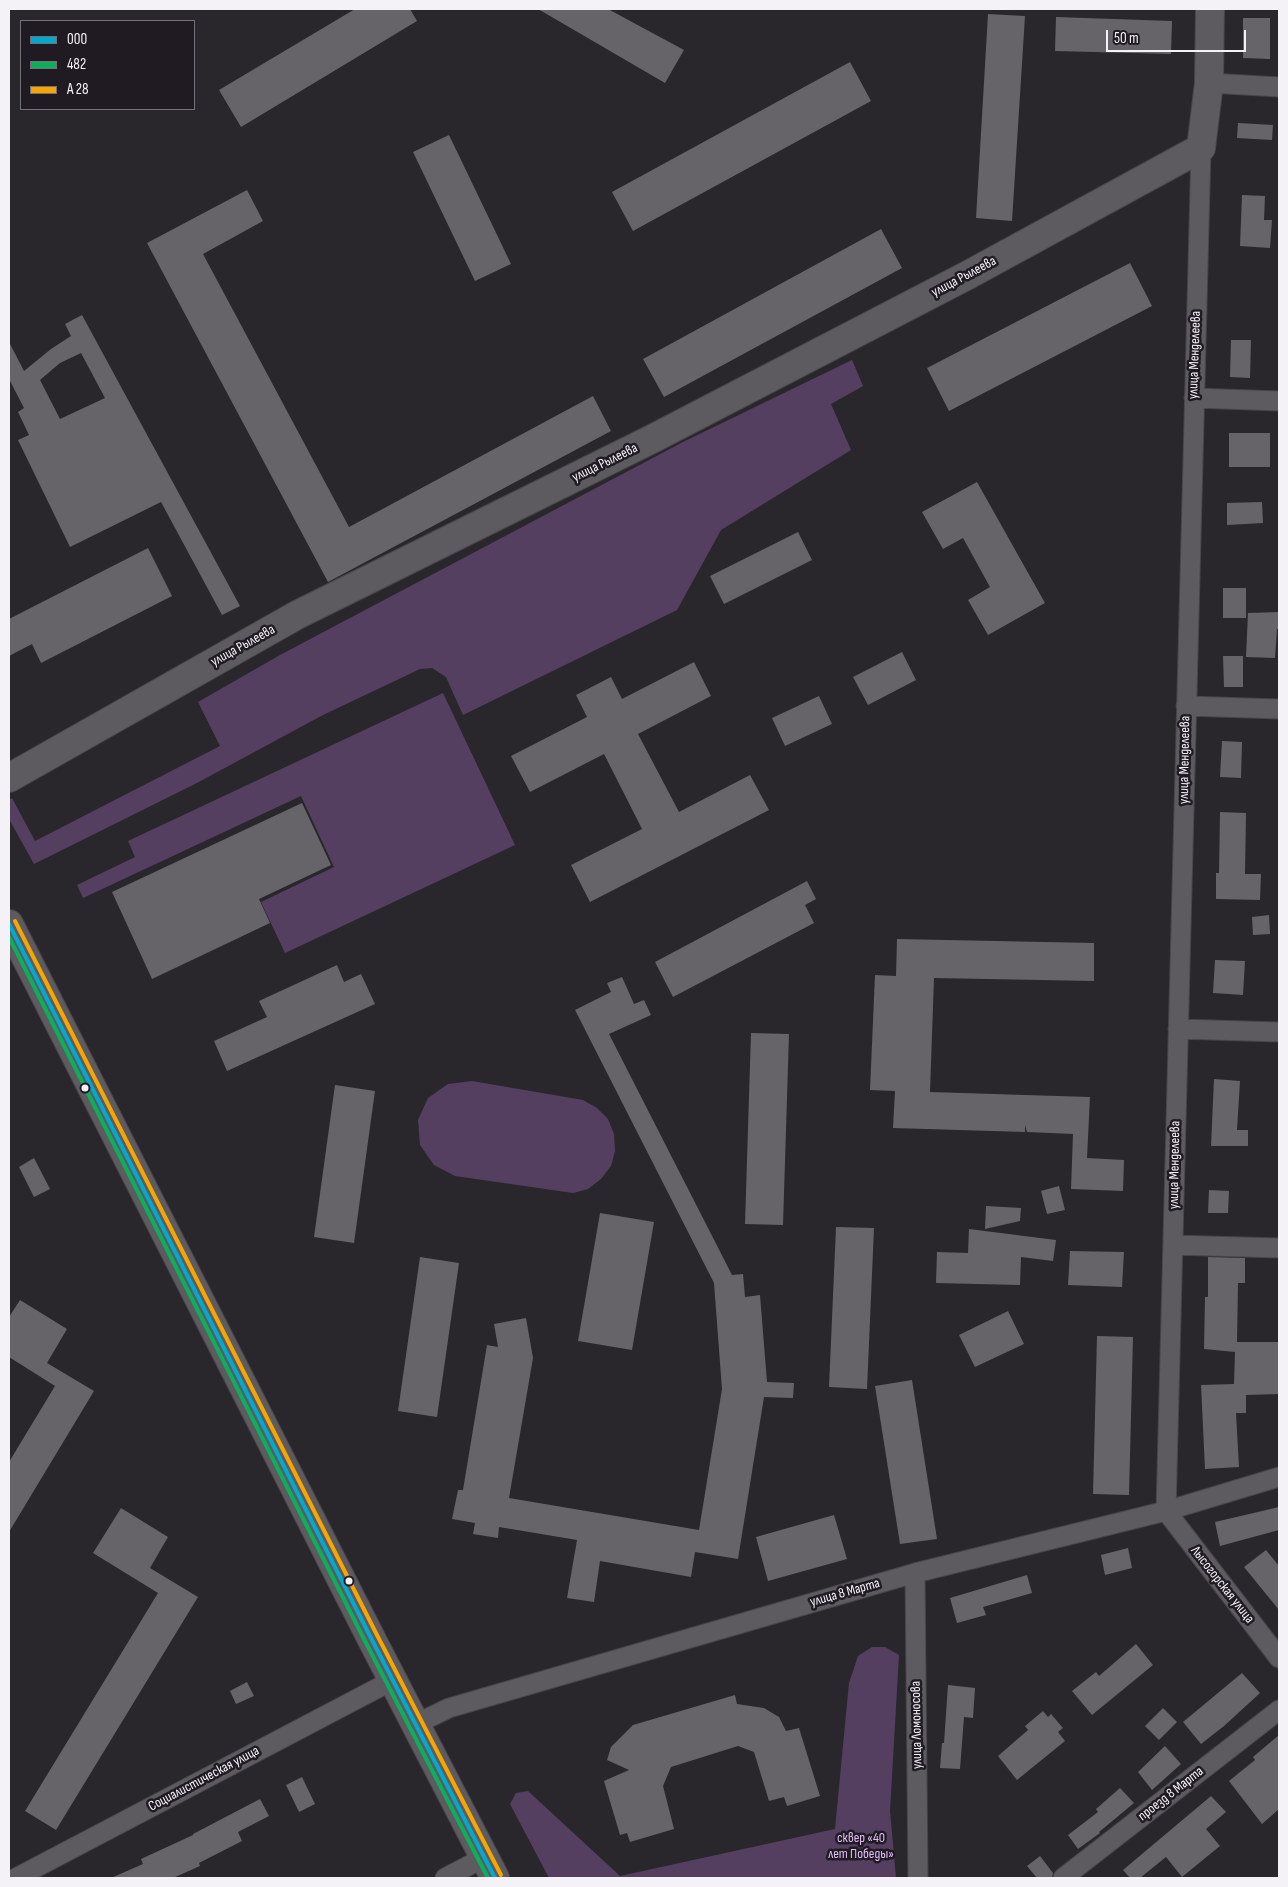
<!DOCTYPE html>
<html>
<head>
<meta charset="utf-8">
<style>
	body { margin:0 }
	#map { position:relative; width:1288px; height:1887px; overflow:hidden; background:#29272b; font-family:"Sofia Sans Condensed",sans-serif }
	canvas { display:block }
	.frame { position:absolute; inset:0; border:10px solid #f5f2f7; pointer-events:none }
	.legend { position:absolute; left:20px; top:20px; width:175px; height:90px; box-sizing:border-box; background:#201b23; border:1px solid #757178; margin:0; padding:6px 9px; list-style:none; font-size:15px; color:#f5f2f7 }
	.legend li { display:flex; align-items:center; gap:10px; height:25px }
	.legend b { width:25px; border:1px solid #757178 }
	.scale { position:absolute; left:1106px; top:30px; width:140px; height:22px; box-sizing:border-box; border:2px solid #f5f2f7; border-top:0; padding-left:6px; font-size:15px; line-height:18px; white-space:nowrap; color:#f5f2f7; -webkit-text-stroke:4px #201b23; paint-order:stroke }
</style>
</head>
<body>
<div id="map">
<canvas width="1288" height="1887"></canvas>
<div class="frame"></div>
<ul class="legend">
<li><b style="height:6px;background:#00a9ce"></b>000</li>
<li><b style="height:6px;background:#0daf5c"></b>482</li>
<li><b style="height:6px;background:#f7a600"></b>А 28</li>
</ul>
<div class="scale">50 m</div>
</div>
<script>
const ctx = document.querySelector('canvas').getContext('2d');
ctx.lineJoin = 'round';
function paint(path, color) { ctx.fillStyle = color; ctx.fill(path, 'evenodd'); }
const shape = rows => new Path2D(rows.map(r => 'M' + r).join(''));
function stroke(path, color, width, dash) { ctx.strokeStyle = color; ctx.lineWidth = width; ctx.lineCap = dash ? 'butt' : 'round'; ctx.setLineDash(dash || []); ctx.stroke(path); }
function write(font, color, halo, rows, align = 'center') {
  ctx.font = font + ' "Sofia Sans Condensed",sans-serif'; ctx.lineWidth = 5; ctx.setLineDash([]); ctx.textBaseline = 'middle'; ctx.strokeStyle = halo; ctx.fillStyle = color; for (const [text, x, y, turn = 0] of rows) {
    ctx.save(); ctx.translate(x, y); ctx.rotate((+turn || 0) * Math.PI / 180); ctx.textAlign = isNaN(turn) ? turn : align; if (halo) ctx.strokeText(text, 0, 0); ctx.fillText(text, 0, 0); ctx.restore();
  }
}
paint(shape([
	[852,360,863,386,831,404,851,450,721,530,677,610,463,715,446,677,432,668,420,669,323,715,195,784,34,864,9,819,9,800,12,798,35,841,220,746,198,702,280,655,683,442],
	[443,693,515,845,285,953,261,902,334,867,301,796,83,898,77,885,135,857,128,841],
	[472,1081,583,1100,597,1108,608,1119,614,1134,615,1151,611,1166,601,1179,588,1189,573,1193,455,1176,434,1165,420,1145,418,1120,428,1098,448,1084],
	[872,1647,885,1647,899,1655,890,1811,896,1878,549,1878,510,1804,516,1793,528,1791,620,1876,835,1829,849,1683,858,1656]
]), '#553f61');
paint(shape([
	[355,9,410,9,417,21,241,127,219,90],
	[538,9,608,9,684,50,665,83],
	[988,14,1025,16,1012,221,976,218],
	[1056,17,1172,21,1171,54,1055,51],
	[1243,18,1270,18,1270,59,1243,58],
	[850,62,871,101,633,231,612,192],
	[1238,123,1273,125,1272,140,1237,138],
	[449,135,511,264,475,281,413,152],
	[247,190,263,221,203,254,349,527,593,396,611,431,328,582,147,243],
	[1242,195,1265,196,1264,220,1272,220,1270,248,1240,246],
	[881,229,902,268,664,397,643,359],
	[1130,263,1152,306,949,411,927,368],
	[82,315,240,606,222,615,161,502,70,547,18,440,29,435,18,412,24,408,9,379,9,342,24,371,51,349,71,336,65,324],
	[81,353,105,398,60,419,40,380,60,363],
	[1231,340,1251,340,1250,378,1230,377],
	[1229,433,1270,433,1270,467,1229,467],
	[977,482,1045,603,988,635,968,600,990,587,963,538,943,549,922,512],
	[1262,502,1263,523,1227,525,1227,503],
	[798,532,812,560,724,604,710,576],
	[148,548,172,596,41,663,32,644,9,656,9,619],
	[1223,588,1246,588,1246,618,1223,618],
	[1279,612,1279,629,1277,629,1275,658,1246,657,1248,613],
	[902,652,916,680,868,705,853,677],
	[1223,656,1243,656,1243,687,1224,687],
	[694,662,711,696,638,734,679,812,750,775,769,810,590,902,571,865,642,829,604,754,530,792,511,756,587,717,576,695,611,677,622,699],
	[819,696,832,724,785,746,772,718],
	[1222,741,1242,742,1241,778,1220,777],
	[302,803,331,865,259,899,270,923,152,979,112,892],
	[1220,812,1246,813,1245,874,1261,874,1260,900,1216,899,1216,873,1219,873],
	[807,881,816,899,805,905,814,923,673,997,655,962],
	[1269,915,1270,934,1253,935,1252,917],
	[897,939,1094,943,1094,981,934,978,930,1092,1090,1097,1087,1158,1124,1160,1123,1191,1071,1189,1073,1134,1027,1132,1025,1125,1025,1132,893,1128,895,1091,870,1090,875,975,896,976],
	[1215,960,1245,961,1243,995,1213,993],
	[337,965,344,982,361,974,375,1004,227,1071,214,1041,267,1017,259,1001],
	[622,977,634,1004,644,1000,651,1015,609,1034,732,1275,743,1274,745,1297,760,1295,767,1382,794,1383,793,1398,764,1397,738,1559,695,1552,691,1577,600,1561,594,1602,567,1598,577,1540,499,1527,498,1538,473,1534,475,1523,452,1519,458,1490,463,1490,487,1345,498,1347,494,1324,526,1318,533,1358,509,1498,699,1530,722,1389,714,1283,575,1010,611,992,607,983],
	[751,1033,789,1034,783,1225,745,1224],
	[1214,1079,1240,1081,1237,1130,1248,1130,1248,1146,1211,1146],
	[335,1085,375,1091,354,1243,314,1237],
	[34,1158,50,1189,34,1197,19,1167],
	[1059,1186,1065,1210,1047,1214,1041,1191],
	[1209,1190,1229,1191,1228,1213,1208,1213],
	[986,1206,1021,1208,1020,1221,985,1229],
	[600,1213,654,1222,632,1350,578,1341],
	[836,1227,874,1228,867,1389,829,1387],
	[969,1229,1056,1240,1053,1261,1021,1257,1020,1285,936,1283,937,1252,968,1253],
	[1070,1251,1124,1252,1122,1287,1068,1285],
	[420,1257,459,1263,437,1417,398,1411],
	[1208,1257,1245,1258,1245,1283,1238,1283,1237,1342,1279,1342,1279,1394,1246,1395,1246,1413,1236,1413,1239,1467,1205,1469,1201,1385,1234,1384,1235,1352,1204,1349,1205,1297,1208,1297],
	[20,1300,67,1329,47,1363,94,1391,9,1532,9,1462,55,1386,9,1357,9,1317],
	[1008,1311,1024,1344,975,1367,959,1335],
	[1097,1336,1133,1337,1129,1495,1093,1494],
	[912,1380,937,1539,900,1544,875,1386],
	[1279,1507,1279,1530,1220,1546,1215,1522],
	[121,1508,168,1537,150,1568,198,1597,56,1830,25,1811,158,1593,93,1553],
	[834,1515,847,1559,768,1581,756,1537],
	[1128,1548,1132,1568,1105,1575,1101,1555],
	[1266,1550,1279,1566,1279,1610,1244,1567],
	[1027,1575,1032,1593,983,1607,986,1615,957,1623,950,1598],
	[1136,1644,1153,1665,1092,1715,1072,1691,1096,1672,1099,1676],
	[1242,1673,1260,1693,1224,1726,1201,1744,1183,1722],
	[247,1682,254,1696,236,1704,230,1691],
	[948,1685,975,1688,973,1718,964,1717,960,1769,940,1768,942,1743,944,1743],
	[735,1695,737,1704,764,1708,779,1717,786,1731,799,1728,820,1796,787,1806,784,1797,769,1801,754,1752,738,1746,671,1767,663,1786,674,1829,630,1842,627,1833,620,1835,604,1781,629,1770,607,1760,611,1747,633,1725],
	[1163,1708,1177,1722,1159,1740,1145,1726],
	[1043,1711,1048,1717,1051,1714,1063,1728,1058,1732,1065,1741,1017,1780,998,1756,1028,1730,1025,1726],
	[1279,1735,1279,1809,1262,1824,1229,1781,1255,1760,1253,1757],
	[1165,1746,1181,1764,1152,1790,1138,1772],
	[302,1777,315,1804,299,1812,286,1785],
	[1120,1788,1134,1803,1099,1832,1100,1833,1078,1849,1068,1835,1098,1812,1096,1809],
	[1211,1796,1226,1812,1206,1829,1220,1846,1182,1877,1166,1857,1140,1878,1130,1878,1123,1870],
	[260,1799,269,1816,238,1832,242,1841,199,1863,200,1866,173,1878,111,1878,143,1864,141,1859,193,1835,193,1834],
	[1040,1856,1053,1873,1052,1878,1037,1878,1027,1866]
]), '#666468');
const street = shape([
	[1209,83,1279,87],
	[1201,148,1166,1511,1279,1658],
	[1194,398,1279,401],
	[1186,706,1279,709],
	[1178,1029,1279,1032],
	[1173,1245,1279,1248],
	[915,1573,918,1878],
	[416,1724,449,1708,915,1573,1166,1511,1279,1477],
	[16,1878,393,1680],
	[445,1878,485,1857],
	[1063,1878,1279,1710]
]);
const secondary = shape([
	[9,778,297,615,652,439,968,275,1201,148,1209,83,1210,9],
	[9,924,371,1638,495,1878]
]);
stroke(street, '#474549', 21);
stroke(secondary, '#474549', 30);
stroke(street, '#5d5b5f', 19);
stroke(secondary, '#5d5b5f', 28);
stroke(shape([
	[9,924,371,1638,495,1878]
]), '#00a9ce', 4);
stroke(shape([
	[9,937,365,1641,488,1878]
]), '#0daf5c', 4);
stroke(shape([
	[15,921,377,1635,501,1875]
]), '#f7a600', 4);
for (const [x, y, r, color] of [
	[85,1088,4.5,"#f5f2f7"],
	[349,1581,4.5,"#f5f2f7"]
]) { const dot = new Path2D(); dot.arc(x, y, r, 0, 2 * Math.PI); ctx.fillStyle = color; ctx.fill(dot); stroke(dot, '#201b23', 2); }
write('14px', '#f5f2f7', '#201b23', [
	["улица Рылеева",964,277,-28],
	["улица Менделеева",1195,355,-88],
	["улица Рылеева",605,463,-26],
	["улица Рылеева",243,646,-29],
	["улица Менделеева",1185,760,-89],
	["улица Менделеева",1175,1165,-89],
	["Лысогорская улица",1222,1585,52],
	["улица 8 Марта",845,1593,-16],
	["улица Ломоносова",917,1725,-91],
	["Социалистическая улица",204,1779,-28],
	["проезд 8 Марта",1171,1794,-38]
]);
write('14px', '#e3bbf9', '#201b23', [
	["cквер «40",861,1838],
	["лет Победы»",861,1854]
]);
</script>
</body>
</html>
